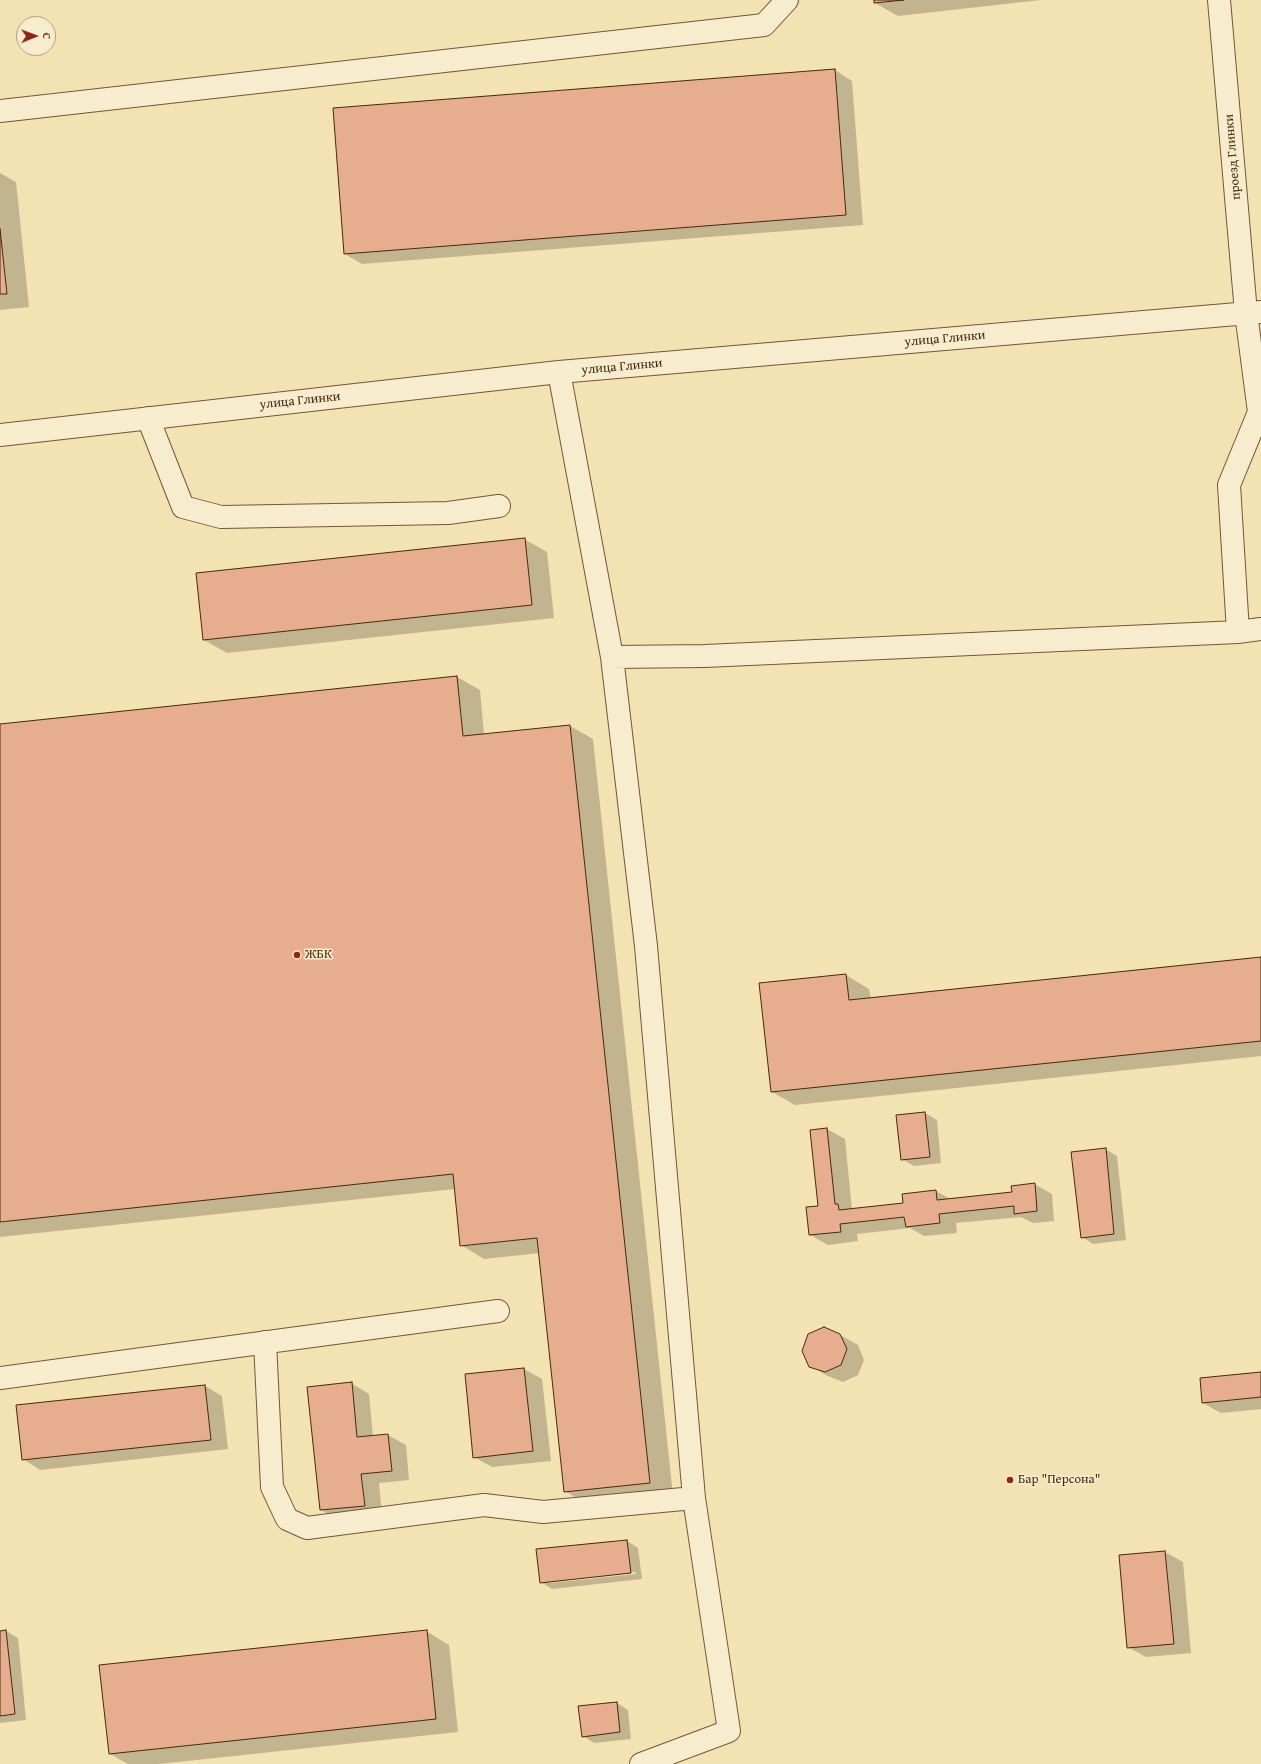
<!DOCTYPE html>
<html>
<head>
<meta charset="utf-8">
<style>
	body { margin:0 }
	#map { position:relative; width:1261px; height:1764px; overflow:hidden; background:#f3e2b2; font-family:"Gentium Book Plus",serif }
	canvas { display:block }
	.north { position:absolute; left:16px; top:16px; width:40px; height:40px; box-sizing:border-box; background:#f7eccd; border:1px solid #b19e81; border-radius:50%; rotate:89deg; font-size:11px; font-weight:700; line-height:16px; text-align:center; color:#47290f }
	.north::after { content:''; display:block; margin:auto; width:14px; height:18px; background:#8f2418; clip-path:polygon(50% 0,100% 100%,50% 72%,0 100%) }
</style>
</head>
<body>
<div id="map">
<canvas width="1261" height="1764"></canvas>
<div class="north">С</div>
</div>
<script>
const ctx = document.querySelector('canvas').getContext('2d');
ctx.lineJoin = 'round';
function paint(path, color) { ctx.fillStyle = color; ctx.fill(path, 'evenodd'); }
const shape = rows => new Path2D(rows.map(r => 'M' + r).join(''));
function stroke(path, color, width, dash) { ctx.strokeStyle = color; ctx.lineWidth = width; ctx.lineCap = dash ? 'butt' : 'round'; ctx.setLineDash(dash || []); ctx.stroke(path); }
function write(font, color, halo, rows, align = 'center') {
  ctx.font = font + ' "Gentium Book Plus",serif'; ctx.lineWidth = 3; ctx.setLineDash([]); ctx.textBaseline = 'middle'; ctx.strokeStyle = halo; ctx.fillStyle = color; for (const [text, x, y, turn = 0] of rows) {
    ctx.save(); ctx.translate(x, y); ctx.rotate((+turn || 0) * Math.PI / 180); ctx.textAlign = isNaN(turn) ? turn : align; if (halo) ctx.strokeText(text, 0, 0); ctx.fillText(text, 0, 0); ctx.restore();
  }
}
paint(shape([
	[875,0,1041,0,898,16,875,3],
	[835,70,852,81,863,225,362,264,345,254],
	[0,173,16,182,29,307,0,310],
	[524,539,547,552,554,618,227,653,204,640],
	[457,677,480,690,484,735,570,726,593,739,673,1496,588,1505,565,1491,540,1253,484,1259,461,1245,455,1189,0,1237,0,725],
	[1261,958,1261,1056,795,1105,772,1092,760,984,846,975,869,989,871,999],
	[925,1113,937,1120,941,1163,914,1166,902,1159],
	[827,1129,845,1139,852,1210,904,1204,936,1191,950,1199,1013,1193,1034,1184,1052,1194,1054,1221,1033,1223,1021,1217,956,1223,957,1233,924,1236,910,1228,857,1234,858,1241,828,1245,810,1235,819,1207],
	[1105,1149,1117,1156,1126,1240,1093,1244,1082,1237],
	[840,1335,858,1345,864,1360,858,1375,843,1382,828,1376,810,1366],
	[524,1369,542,1379,551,1461,492,1467,474,1457],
	[1261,1373,1261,1409,1221,1413,1203,1403],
	[351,1383,369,1394,373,1437,388,1435,406,1445,409,1480,379,1483,382,1515,339,1520,321,1510],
	[205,1386,222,1396,228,1449,40,1470,23,1459],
	[627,1541,638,1548,642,1579,552,1589,541,1582],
	[635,1572,636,1574,550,1583,550,1580],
	[1165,1552,1183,1562,1191,1653,1146,1657,1128,1647],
	[6,1631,18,1638,26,1720,0,1723,0,1632],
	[426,1631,449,1645,458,1732,159,1764,128,1764,110,1754],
	[617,1703,628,1710,631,1739,594,1743,583,1736]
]), '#0003');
const building = shape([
	[874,0,904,0,874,3,874,0],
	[835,69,846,215,344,254,333,108,835,69],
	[0,229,7,294,0,294,0,229],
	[525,538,532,605,203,640,196,573,525,538],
	[457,676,463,736,570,725,650,1483,564,1492,537,1238,460,1246,453,1174,0,1222,0,724,457,676],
	[1261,957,1261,1041,771,1092,759,983,846,974,849,1000,1261,957],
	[925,1112,930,1157,901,1160,896,1115,925,1112],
	[827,1128,835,1204,838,1204,839,1210,903,1203,902,1194,936,1190,937,1200,1012,1192,1011,1186,1035,1183,1037,1211,1014,1214,1014,1206,939,1214,940,1223,906,1227,904,1217,840,1224,841,1232,809,1235,806,1207,818,1206,810,1130,827,1128],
	[1106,1148,1114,1234,1081,1238,1071,1152,1106,1148],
	[824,1327,840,1334,847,1349,841,1365,825,1372,809,1367,802,1351,808,1334,824,1327],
	[524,1368,533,1451,473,1458,465,1374,524,1368],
	[1261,1372,1261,1397,1202,1403,1200,1378,1261,1372],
	[352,1382,357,1437,388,1434,392,1471,361,1474,365,1506,320,1510,307,1387,352,1382],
	[205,1385,211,1440,22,1460,16,1405,205,1385],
	[627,1540,631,1573,540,1583,536,1549,627,1540],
	[1165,1551,1174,1644,1127,1648,1119,1555,1165,1551],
	[6,1630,15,1714,0,1716,0,1631,6,1630],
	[427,1630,436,1719,109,1754,99,1665,427,1630],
	[617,1702,620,1732,582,1737,578,1706,617,1702]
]);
paint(building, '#e6ad8e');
stroke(building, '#47290f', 1);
const minor = shape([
	[1219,0,1246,313,1259,412,1229,485,1238,632],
	[0,111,764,25,787,0],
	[559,372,612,657,705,656,1238,632,1261,629],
	[148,418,183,507,221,517,448,513,499,506],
	[0,435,559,372,1261,312],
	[612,657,646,946,694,1498,729,1731,641,1764],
	[265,1342,272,1487,287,1519,307,1528,484,1505,543,1512,694,1498],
	[0,1378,498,1311]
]);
stroke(minor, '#725738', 24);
stroke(minor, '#f7eccd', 22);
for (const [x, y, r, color] of [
	[297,955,4,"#8f2418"],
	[1010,1480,4,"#8f2418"]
]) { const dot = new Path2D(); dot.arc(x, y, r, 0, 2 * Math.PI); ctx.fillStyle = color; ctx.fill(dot); stroke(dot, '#f7eccd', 1.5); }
write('13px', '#47290f', '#f7eccd', [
	["проезд Глинки",1233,157,-95],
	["улица Глинки",945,339,-5],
	["улица Глинки",622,367,-5],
	["улица Глинки",300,401,-6]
]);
write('13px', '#47290f', '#f7eccd', [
	["ЖБК",305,955],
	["Бар \"Персона\"",1018,1480]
], 'left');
</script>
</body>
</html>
